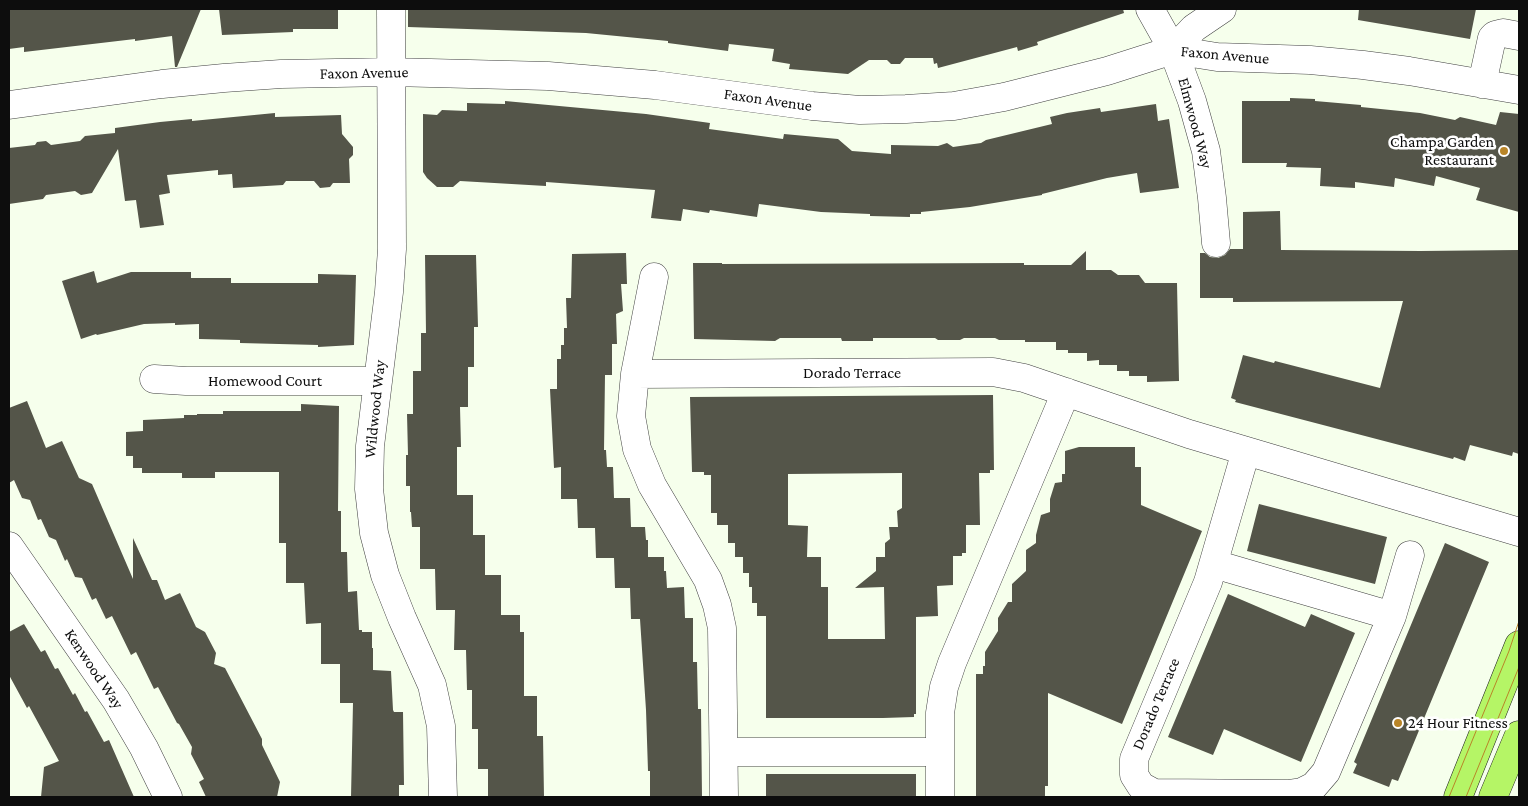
<!DOCTYPE html>
<html>
<head>
<meta charset="utf-8">
<style>
	body { margin:0 }
	#map { position:relative; width:1528px; height:806px; overflow:hidden; background:#f6ffec; font-family:"Crimson Pro",serif }
	canvas { display:block }
	.frame { position:absolute; inset:0; border:10px solid #0d0d0d; pointer-events:none }
</style>
</head>
<body>
<div id="map">
<canvas width="1528" height="806"></canvas>
<div class="frame"></div>
</div>
<script>
const ctx = document.querySelector('canvas').getContext('2d');
ctx.lineJoin = 'round';
function paint(path, color) { ctx.fillStyle = color; ctx.fill(path, 'evenodd'); }
const shape = rows => new Path2D(rows.map(r => 'M' + r).join(''));
function stroke(path, color, width, dash) { ctx.strokeStyle = color; ctx.lineWidth = width; ctx.lineCap = dash ? 'butt' : 'round'; ctx.setLineDash(dash || []); ctx.stroke(path); }
function write(font, color, halo, rows, align = 'center') {
  ctx.font = font + ' "Crimson Pro",serif'; ctx.lineWidth = 5; ctx.setLineDash([]); ctx.textBaseline = 'middle'; ctx.strokeStyle = halo; ctx.fillStyle = color; for (const [text, x, y, turn = 0] of rows) {
    ctx.save(); ctx.translate(x, y); ctx.rotate((+turn || 0) * Math.PI / 180); ctx.textAlign = isNaN(turn) ? turn : align; if (halo) ctx.strokeText(text, 0, 0); ctx.fillText(text, 0, 0); ctx.restore();
  }
}
paint(shape([
	[9,9,201,9,177,67,175,67,172,36,135,41,135,39,24,52,24,47,9,49],
	[219,9,338,9,338,29,293,29,293,32,222,35],
	[408,9,856,9,872,10,874,9,1123,9,1124,13,1037,42,1038,45,1018,51,1017,47,938,68,937,63,934,64,933,58,905,58,900,64,891,64,887,60,869,60,848,74,789,69,790,64,772,61,774,49,729,44,728,51,668,43,668,41,586,33,408,27],
	[1359,9,1476,9,1470,39,1358,20],
	[1290,98,1315,99,1315,101,1361,105,1361,107,1420,113,1455,120,1460,117,1496,125,1500,112,1519,114,1519,212,1476,200,1480,188,1436,176,1434,186,1395,178,1394,187,1355,182,1355,188,1320,186,1321,168,1286,167,1287,163,1242,163,1242,101,1290,101],
	[505,101,646,114,710,123,709,129,783,139,784,134,838,139,852,151,891,154,891,145,938,146,947,143,953,147,981,143,986,140,1052,124,1050,117,1067,113,1100,108,1101,112,1156,104,1158,121,1169,119,1179,188,1140,193,1137,173,1107,178,1042,194,1042,195,970,207,921,212,921,214,910,214,910,217,870,216,870,214,821,212,759,204,757,217,710,210,709,213,683,209,681,221,651,218,655,190,546,182,546,186,460,181,453,187,437,187,427,178,423,172,423,114,437,115,442,110,467,111,467,103,505,104],
	[275,113,275,117,341,115,342,134,353,147,353,155,349,159,350,183,333,183,330,187,320,188,314,181,286,181,283,185,233,188,232,174,218,175,218,170,167,175,170,193,159,195,164,225,140,228,136,200,125,201,118,149,92,193,81,195,75,191,46,195,43,199,9,204,9,148,35,145,37,142,46,141,51,145,80,141,85,136,115,133,115,128,160,122,192,119,192,121],
	[1280,211,1281,250,1421,251,1519,250,1519,454,1513,452,1512,456,1470,445,1465,461,1454,457,1453,459,1235,402,1236,400,1231,398,1243,355,1274,363,1275,361,1380,388,1403,301,1233,302,1233,298,1200,298,1200,253,1205,253,1210,257,1218,258,1225,255,1230,249,1243,249,1243,212],
	[1086,251,1086,270,1111,270,1118,275,1139,275,1145,283,1177,283,1179,381,1147,382,1147,376,1129,376,1129,371,1117,371,1117,365,1099,365,1099,360,1087,361,1087,353,1068,353,1068,350,1056,350,1056,342,1025,342,1025,340,999,340,995,338,964,338,960,340,938,340,935,338,873,338,873,341,842,341,841,338,780,338,775,341,694,339,693,263,722,263,722,264,1024,263,1024,265,1071,265],
	[626,253,627,284,621,284,623,311,616,314,617,344,612,344,612,375,605,375,604,450,606,450,607,467,613,467,614,498,630,498,631,527,645,527,646,540,648,540,648,557,664,557,664,571,666,571,667,588,684,587,685,618,693,618,693,662,697,662,698,709,701,709,702,797,650,797,650,771,648,771,646,710,640,619,631,619,630,588,615,588,614,558,596,558,595,528,578,528,577,499,561,499,561,467,554,468,550,389,557,389,557,359,561,359,561,345,564,345,564,328,567,328,566,298,571,298,572,254],
	[425,255,476,255,478,327,474,327,474,367,468,367,468,407,460,407,461,447,457,447,457,495,473,495,473,535,485,535,485,575,501,575,501,615,520,615,520,632,524,632,524,696,537,696,537,736,543,736,544,797,488,797,488,769,478,769,478,729,472,729,472,690,467,690,466,650,454,650,455,610,436,610,435,569,420,569,420,527,412,527,411,512,410,512,410,486,406,486,406,455,408,455,407,414,413,414,413,371,421,371,421,333,426,333],
	[94,271,97,283,131,272,191,272,191,278,231,278,231,283,318,283,318,274,356,275,354,345,318,347,318,345,240,343,240,340,199,339,199,324,175,325,175,323,144,324,97,335,96,334,81,339,62,281],
	[993,395,994,470,990,470,990,473,979,473,980,525,966,525,966,553,962,553,962,556,953,556,953,585,937,586,938,616,916,617,916,714,914,714,914,717,883,718,766,718,766,616,757,616,757,603,752,603,752,587,749,587,749,573,743,573,743,557,735,557,735,543,728,543,728,525,717,525,717,513,711,513,711,475,704,475,704,472,692,472,690,397],
	[902,473,902,508,897,511,898,527,889,527,890,539,885,543,885,557,876,557,876,571,855,588,884,587,885,639,828,639,828,587,821,587,821,557,807,557,808,526,788,525,788,474],
	[27,401,46,448,62,441,79,478,92,484,133,579,133,538,152,580,157,580,165,600,180,593,196,627,205,632,216,653,214,664,225,668,262,739,262,745,280,782,277,797,206,797,199,782,204,779,191,754,192,747,179,724,177,723,158,687,154,689,136,652,131,655,112,616,106,619,96,598,92,600,82,578,75,577,67,559,65,561,56,540,49,537,41,519,38,520,30,500,22,498,14,480,9,483,9,408],
	[301,404,339,406,338,511,341,511,341,552,347,552,348,592,357,591,359,630,362,630,362,632,372,632,372,648,373,648,373,670,391,671,393,710,394,712,403,712,404,785,399,785,399,797,351,797,353,703,340,703,340,664,321,664,321,623,306,624,304,583,286,583,286,543,279,543,279,472,215,472,215,478,182,478,182,473,142,473,142,468,133,468,133,456,126,456,126,432,143,431,143,420,184,418,184,415,197,415,197,414,223,414,223,411,301,411],
	[1079,447,1135,447,1135,467,1141,467,1141,505,1202,531,1122,724,1048,693,1048,786,1045,786,1045,797,976,797,976,674,983,674,983,666,985,666,985,652,998,631,998,618,1008,602,1012,602,1012,584,1026,571,1026,550,1036,543,1036,535,1041,515,1050,512,1050,499,1055,483,1062,482,1062,474,1065,474,1065,451],
	[1259,504,1387,537,1375,584,1247,551],
	[1445,543,1489,562,1398,781,1392,779,1389,787,1353,773,1357,764,1354,762],
	[1228,594,1305,627,1311,614,1355,633,1301,762,1224,729,1213,755,1168,737],
	[24,624,41,652,45,650,55,669,58,668,73,695,75,693,85,712,87,711,104,742,109,740,134,797,41,797,44,767,59,761,29,706,27,708,9,675,9,632],
	[766,774,916,774,916,797,766,797]
]), '#545549');
const minor = shape([
	[391,9,392,249,389,292,370,446,369,489,374,533,385,575,402,618,432,685,441,726,443,797],
	[1150,9,1173,50,1192,101,1206,151,1212,198,1216,243],
	[1173,50,1194,28,1222,9],
	[1482,84,1492,38,1495,35,1503,33,1519,36],
	[9,105,162,84,224,78,281,74,391,72,548,76,655,85,812,106,860,110,906,109,954,106,1004,97,1107,71,1173,50,1217,57,1310,60,1363,65,1409,71,1519,90],
	[654,277,635,374,631,416,637,449,652,485,708,580,717,605,722,628,724,797],
	[635,374,993,372,1024,378,1189,434,1519,532],
	[154,379,186,381,377,381],
	[1246,451,1208,582,1134,759,1134,775,1141,786,1154,793,1288,794,1302,792,1314,786,1326,772,1392,616,1410,555],
	[9,546,116,700,144,748,168,797],
	[1214,564,1392,616],
	[724,752,939,752],
	[940,797,940,713,944,687,952,663,1066,392]
]);
const major = shape([
	[1458,797,1519,645],
	[1493,797,1519,735]
]);
stroke(minor, '#404040', 29);
stroke(major, '#1e1e1e', 29);
stroke(minor, '#fff', 28);
stroke(major, '#b5f566', 28);
stroke(shape([
	[1449,797,1509,651,1519,621],
	[1466,797,1519,667]
]), '#b98528', 1);
for (const [x, y, r, color] of [
	[1504,151,5,"#b98528"],
	[1398,723,5,"#b98528"]
]) { const dot = new Path2D(); dot.arc(x, y, r, 0, 2 * Math.PI); ctx.fillStyle = color; ctx.fill(dot); stroke(dot, '#fff', 2); }
write('16px', '#0d0d0d', '#fff', [
	["Faxon Avenue",1225,55,5],
	["Faxon Avenue",364,73,-1],
	["Faxon Avenue",768,100,8],
	["Elmwood Way",1195,123,75],
	["Dorado Terrace",852,373],
	["Homewood Court",265,381],
	["Wildwood Way",375,409,-84],
	["Kenwood Way",94,669,56],
	["Dorado Terrace",1156,704,-67]
]);
write('16px', '#0d0d0d', '#fff', [
	["Champa Garden",1494,142],
	["Restaurant",1494,160],
	["24 Hour Fitness",1408,723,"left"]
], 'right');
</script>
</body>
</html>
